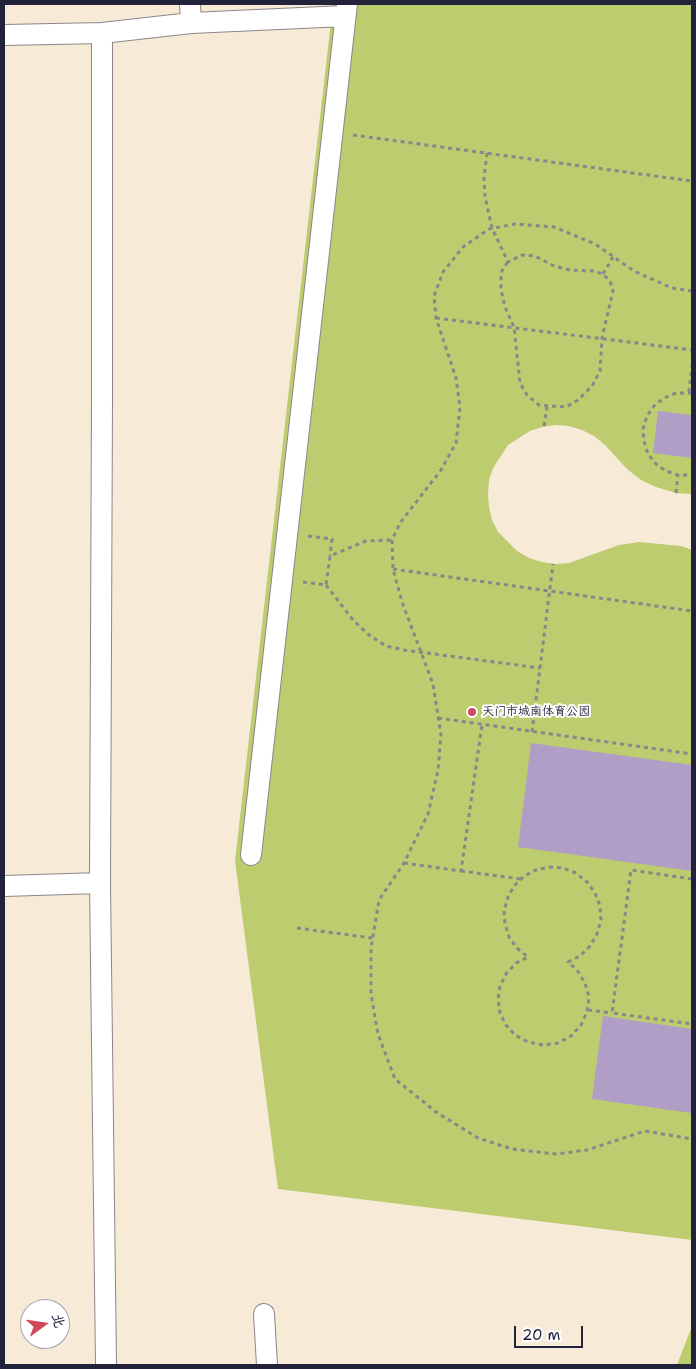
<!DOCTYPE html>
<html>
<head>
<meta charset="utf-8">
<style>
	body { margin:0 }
	#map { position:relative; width:696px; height:1369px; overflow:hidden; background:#f7ebd8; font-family:"Shantell Sans","LXGW WenKai TC",sans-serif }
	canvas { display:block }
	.frame { position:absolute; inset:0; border:5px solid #22223b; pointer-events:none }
	.north { position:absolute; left:20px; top:1299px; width:50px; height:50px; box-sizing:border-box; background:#fff; border:1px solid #a7a7b1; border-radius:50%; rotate:76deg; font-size:14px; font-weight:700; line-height:20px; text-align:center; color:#22223b }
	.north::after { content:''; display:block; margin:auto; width:18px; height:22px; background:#d1495b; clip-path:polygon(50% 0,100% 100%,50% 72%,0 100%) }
	.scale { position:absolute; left:514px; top:1326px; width:69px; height:22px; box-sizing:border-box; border:2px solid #22223b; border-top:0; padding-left:6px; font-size:15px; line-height:18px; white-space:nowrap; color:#22223b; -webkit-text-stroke:4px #fff; paint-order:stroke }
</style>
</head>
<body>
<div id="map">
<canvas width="696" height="1369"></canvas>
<div class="frame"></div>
<div class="north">北</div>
<div class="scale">20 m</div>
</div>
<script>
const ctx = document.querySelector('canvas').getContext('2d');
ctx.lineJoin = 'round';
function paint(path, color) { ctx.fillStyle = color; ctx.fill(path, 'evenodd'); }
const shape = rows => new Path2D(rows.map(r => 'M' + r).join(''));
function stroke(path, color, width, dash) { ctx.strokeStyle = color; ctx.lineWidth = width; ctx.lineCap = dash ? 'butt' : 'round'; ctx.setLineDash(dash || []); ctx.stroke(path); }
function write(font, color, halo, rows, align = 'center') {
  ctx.font = font + ' "Shantell Sans","LXGW WenKai TC",sans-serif'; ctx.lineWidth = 4; ctx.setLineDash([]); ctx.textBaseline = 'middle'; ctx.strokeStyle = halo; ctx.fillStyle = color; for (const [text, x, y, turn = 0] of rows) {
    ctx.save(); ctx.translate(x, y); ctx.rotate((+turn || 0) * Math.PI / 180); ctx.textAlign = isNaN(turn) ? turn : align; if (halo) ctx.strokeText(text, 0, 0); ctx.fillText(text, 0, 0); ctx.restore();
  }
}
paint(shape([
	[333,4,692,4,692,494,676,493,656,487,641,480,627,469,605,445,594,436,582,430,569,426,556,425,542,427,530,431,508,445,493,468,489,480,488,494,489,507,492,520,498,532,517,551,529,558,542,562,555,564,569,563,619,545,639,542,681,546,692,550,692,1240,278,1189,235,861],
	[692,1326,692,1365,677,1365]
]), '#bdcc6e');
paint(shape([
	[658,411,692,415,692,458,653,453],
	[531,743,692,765,692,871,518,847],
	[603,1016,692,1029,692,1113,592,1099]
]), '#b19ec6');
const minor = shape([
	[191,23,345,16],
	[102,33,102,399,100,883,106,1365],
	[4,35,102,33,191,23,190,4],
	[251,855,347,4],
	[4,886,100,883],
	[264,1314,267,1365]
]);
stroke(minor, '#8c868a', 22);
stroke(shape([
	[353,135,692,181],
	[487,153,484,178,485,197,492,228,508,262,522,255,535,256,554,266,570,270,593,271,603,274,610,281,613,291,602,338,600,371,592,386,578,400,566,407,539,405,527,395,520,383,514,327,505,307,501,290,501,274,503,268,508,262],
	[603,274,613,257],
	[692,291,672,288,634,271,595,244,554,227,515,224,489,229,463,247,443,272,434,296,436,318,456,378,460,407,456,443,441,470,400,523,392,540,393,569,402,602,433,684,441,735,438,770,428,814,404,863,379,900,371,948,371,994,378,1034,395,1079,436,1112,478,1138,512,1149,556,1154,587,1150,645,1131,692,1139],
	[436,318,692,350],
	[689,392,692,366],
	[692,393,676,393,664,398,654,406,647,416,643,429,644,441,648,454,656,464,666,471,678,475,692,475],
	[544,426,547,407],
	[676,493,678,475],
	[308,536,332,539,330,556],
	[393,569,692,611],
	[303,582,326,585,330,556,366,541,392,540],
	[326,585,353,620,369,635,386,646,404,650,540,668],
	[438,718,692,754],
	[532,732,553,564],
	[404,863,461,871,482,725],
	[549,867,563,868,576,873,587,882,595,893,600,906,601,920,597,934,590,946,580,956,568,962,577,970,585,983,589,997,587,1012,581,1025,571,1036,558,1043,543,1045,528,1042,515,1035,506,1025,500,1013,498,999,500,986,506,974,516,963,528,957,517,948,509,937,505,924,504,911,508,897,514,886,524,876,536,870,549,867],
	[461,871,521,879],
	[692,879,631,870,612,1013,692,1024],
	[297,928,372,938],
	[588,1010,612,1013]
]), '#8c868a', 3, [4, 4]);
stroke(minor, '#fff', 20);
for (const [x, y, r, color] of [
	[472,712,5,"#d1495b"]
]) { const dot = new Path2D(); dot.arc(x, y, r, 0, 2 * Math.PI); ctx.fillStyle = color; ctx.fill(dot); stroke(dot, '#fff', 2); }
write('12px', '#22223b', '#fff', [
	["天门市城南体育公园",482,712]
], 'left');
</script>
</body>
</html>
